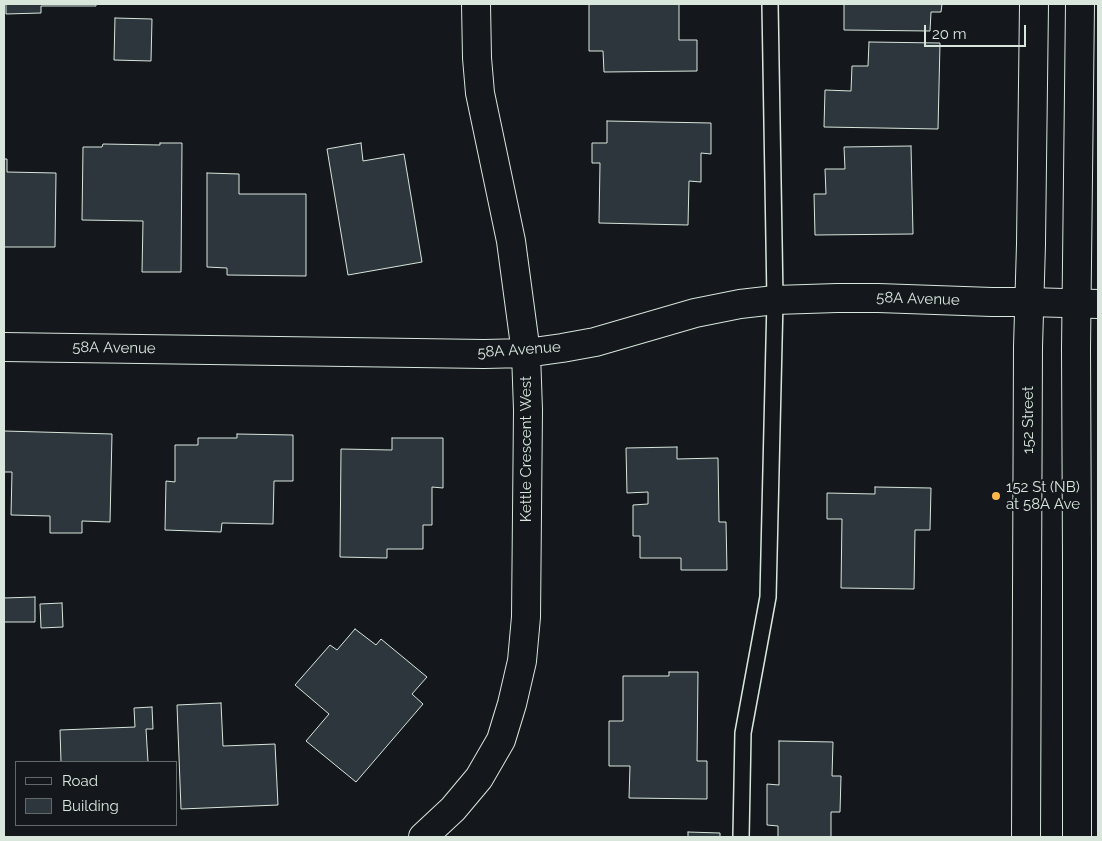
<!DOCTYPE html>
<html>
<head>
<meta charset="utf-8">
<style>
	body { margin:0 }
	#map { position:relative; width:1102px; height:841px; overflow:hidden; background:#14181c; font-family:Raleway,sans-serif }
	canvas { display:block }
	.frame { position:absolute; inset:0; border:5px solid #d8e6dc; pointer-events:none }
	.legend { position:absolute; left:15px; top:761px; width:162px; height:65px; box-sizing:border-box; background:#14181c; border:1px solid #626a69; margin:0; padding:6px 9px; list-style:none; font-size:15px; color:#d8e6dc }
	.legend li { display:flex; align-items:center; gap:10px; height:25px }
	.legend b { width:25px; border:1px solid #626a69 }
	.scale { position:absolute; left:924px; top:25px; width:102px; height:22px; box-sizing:border-box; border:2px solid #d8e6dc; border-top:0; padding-left:6px; font-size:15px; line-height:18px; white-space:nowrap; color:#d8e6dc; -webkit-text-stroke:4px #14181c; paint-order:stroke }
</style>
</head>
<body>
<div id="map">
<canvas width="1102" height="841"></canvas>
<div class="frame"></div>
<ul class="legend">
<li><b style="height:6px;background:#14181c"></b>Road</li>
<li><b style="height:14px;background:#2c363c"></b>Building</li>
</ul>
<div class="scale">20 m</div>
</div>
<script>
const ctx = document.querySelector('canvas').getContext('2d');
ctx.lineJoin = 'round';
function paint(path, color) { ctx.fillStyle = color; ctx.fill(path, 'evenodd'); }
const shape = rows => new Path2D(rows.map(r => 'M' + r).join(''));
function stroke(path, color, width, dash) { ctx.strokeStyle = color; ctx.lineWidth = width; ctx.lineCap = dash ? 'butt' : 'round'; ctx.setLineDash(dash || []); ctx.stroke(path); }
function write(font, color, halo, rows, align = 'center') {
  ctx.font = font + ' Raleway,sans-serif'; ctx.lineWidth = 4; ctx.setLineDash([]); ctx.textBaseline = 'middle'; ctx.strokeStyle = halo; ctx.fillStyle = color; for (const [text, x, y, turn = 0] of rows) {
    ctx.save(); ctx.translate(x, y); ctx.rotate((+turn || 0) * Math.PI / 180); ctx.textAlign = isNaN(turn) ? turn : align; if (halo) ctx.strokeText(text, 0, 0); ctx.fillText(text, 0, 0); ctx.restore();
  }
}
const building = shape([
	[6,4,96,4,96,6,41,6,41,13,6,14,6,4],
	[589,4,679,4,679,40,697,40,697,71,604,72,603,51,589,51,589,4],
	[844,4,942,4,941,12,931,12,930,31,844,30,844,4],
	[115,18,152,19,151,61,114,60,115,18],
	[869,42,940,43,938,129,824,127,825,90,851,91,852,66,868,66,869,42],
	[607,121,711,123,711,154,701,153,701,182,689,181,688,225,599,223,600,163,592,163,592,143,607,143,607,121],
	[160,143,182,143,181,272,142,272,143,221,82,220,83,147,102,147,103,144,160,145,160,143],
	[361,143,363,161,404,154,422,262,348,275,327,149,361,143],
	[911,146,913,234,815,235,814,194,826,194,825,169,845,169,844,147,911,146],
	[4,159,7,159,7,172,56,173,55,247,4,247,4,159],
	[207,173,239,174,239,194,306,194,306,276,227,275,227,268,207,267,207,173],
	[4,431,112,434,110,522,82,521,82,533,50,533,50,516,11,515,12,472,4,472,4,431],
	[237,434,293,435,293,481,274,481,273,524,222,523,221,532,165,530,166,481,175,482,175,445,198,445,198,438,237,438,237,434],
	[392,438,443,438,443,488,432,487,432,525,423,525,423,549,387,549,387,558,340,557,341,449,392,450,392,438],
	[677,447,677,459,718,458,719,522,726,522,727,570,681,570,681,558,640,558,640,536,633,536,633,505,648,504,648,492,627,493,626,448,677,447],
	[875,487,931,488,930,530,915,530,914,589,841,588,842,519,827,519,827,493,875,494,875,487],
	[35,597,35,622,4,622,4,598,35,597],
	[62,603,63,627,41,628,40,604,62,603],
	[355,629,376,645,381,639,427,677,412,694,423,704,356,782,306,741,329,714,295,685,330,645,337,650,355,629],
	[669,672,698,672,697,761,707,761,707,799,629,798,630,766,609,766,609,721,623,721,623,676,669,676,669,672],
	[221,703,223,746,275,744,278,805,181,809,177,705,221,703],
	[152,707,153,729,146,729,148,762,61,762,60,730,135,727,134,708,152,707],
	[779,741,833,742,832,776,841,776,840,812,831,812,831,837,778,837,778,826,767,825,767,784,779,785,779,741],
	[688,832,720,833,720,837,688,837,688,832]
]);
paint(building, '#2c363c');
stroke(building, '#d8e6dc', 1);
const service = shape([
	[741,837,743,733,768,597,775,300,770,4]
]);
const minor = shape([
	[4,347,484,354,526,353,562,348,595,342,695,313,740,304,775,300,837,298,878,298,992,302,1029,302],
	[423,837,453,809,479,778,501,740,512,704,522,661,526,617,528,410,526,353,511,241,480,93,477,58,476,4]
]);
const tertiary = shape([
	[1029,302,1098,304]
]);
const secondary = shape([
	[1026,837,1028,347,1031,244,1034,4],
	[1077,837,1077,558,1076,349,1080,4]
]);
stroke(service, '#d8e6dc', 18);
stroke(minor, '#d8e6dc', 30);
stroke(tertiary, '#d8e6dc', 30);
stroke(secondary, '#d8e6dc', 30);
stroke(service, '#14181c', 15);
stroke(minor, '#14181c', 28);
stroke(tertiary, '#14181c', 28);
stroke(secondary, '#14181c', 28);
for (const [x, y, r, color] of [
	[996,496,5,"#ffb74d"]
]) { const dot = new Path2D(); dot.arc(x, y, r, 0, 2 * Math.PI); ctx.fillStyle = color; ctx.fill(dot); stroke(dot, '#14181c', 2); }
write('15px', '#d8e6dc', '#14181c', [
	["58A Avenue",918,299,2],
	["58A Avenue",114,348,1],
	["58A Avenue",519,350,-4],
	["152 Street",1028,420,-90],
	["Kettle Crescent West",526,449,-90]
]);
write('15px', '#d8e6dc', '#14181c', [
	["152 St (NB)",1006,487],
	["at 58A Ave",1006,504]
], 'left');
</script>
</body>
</html>
